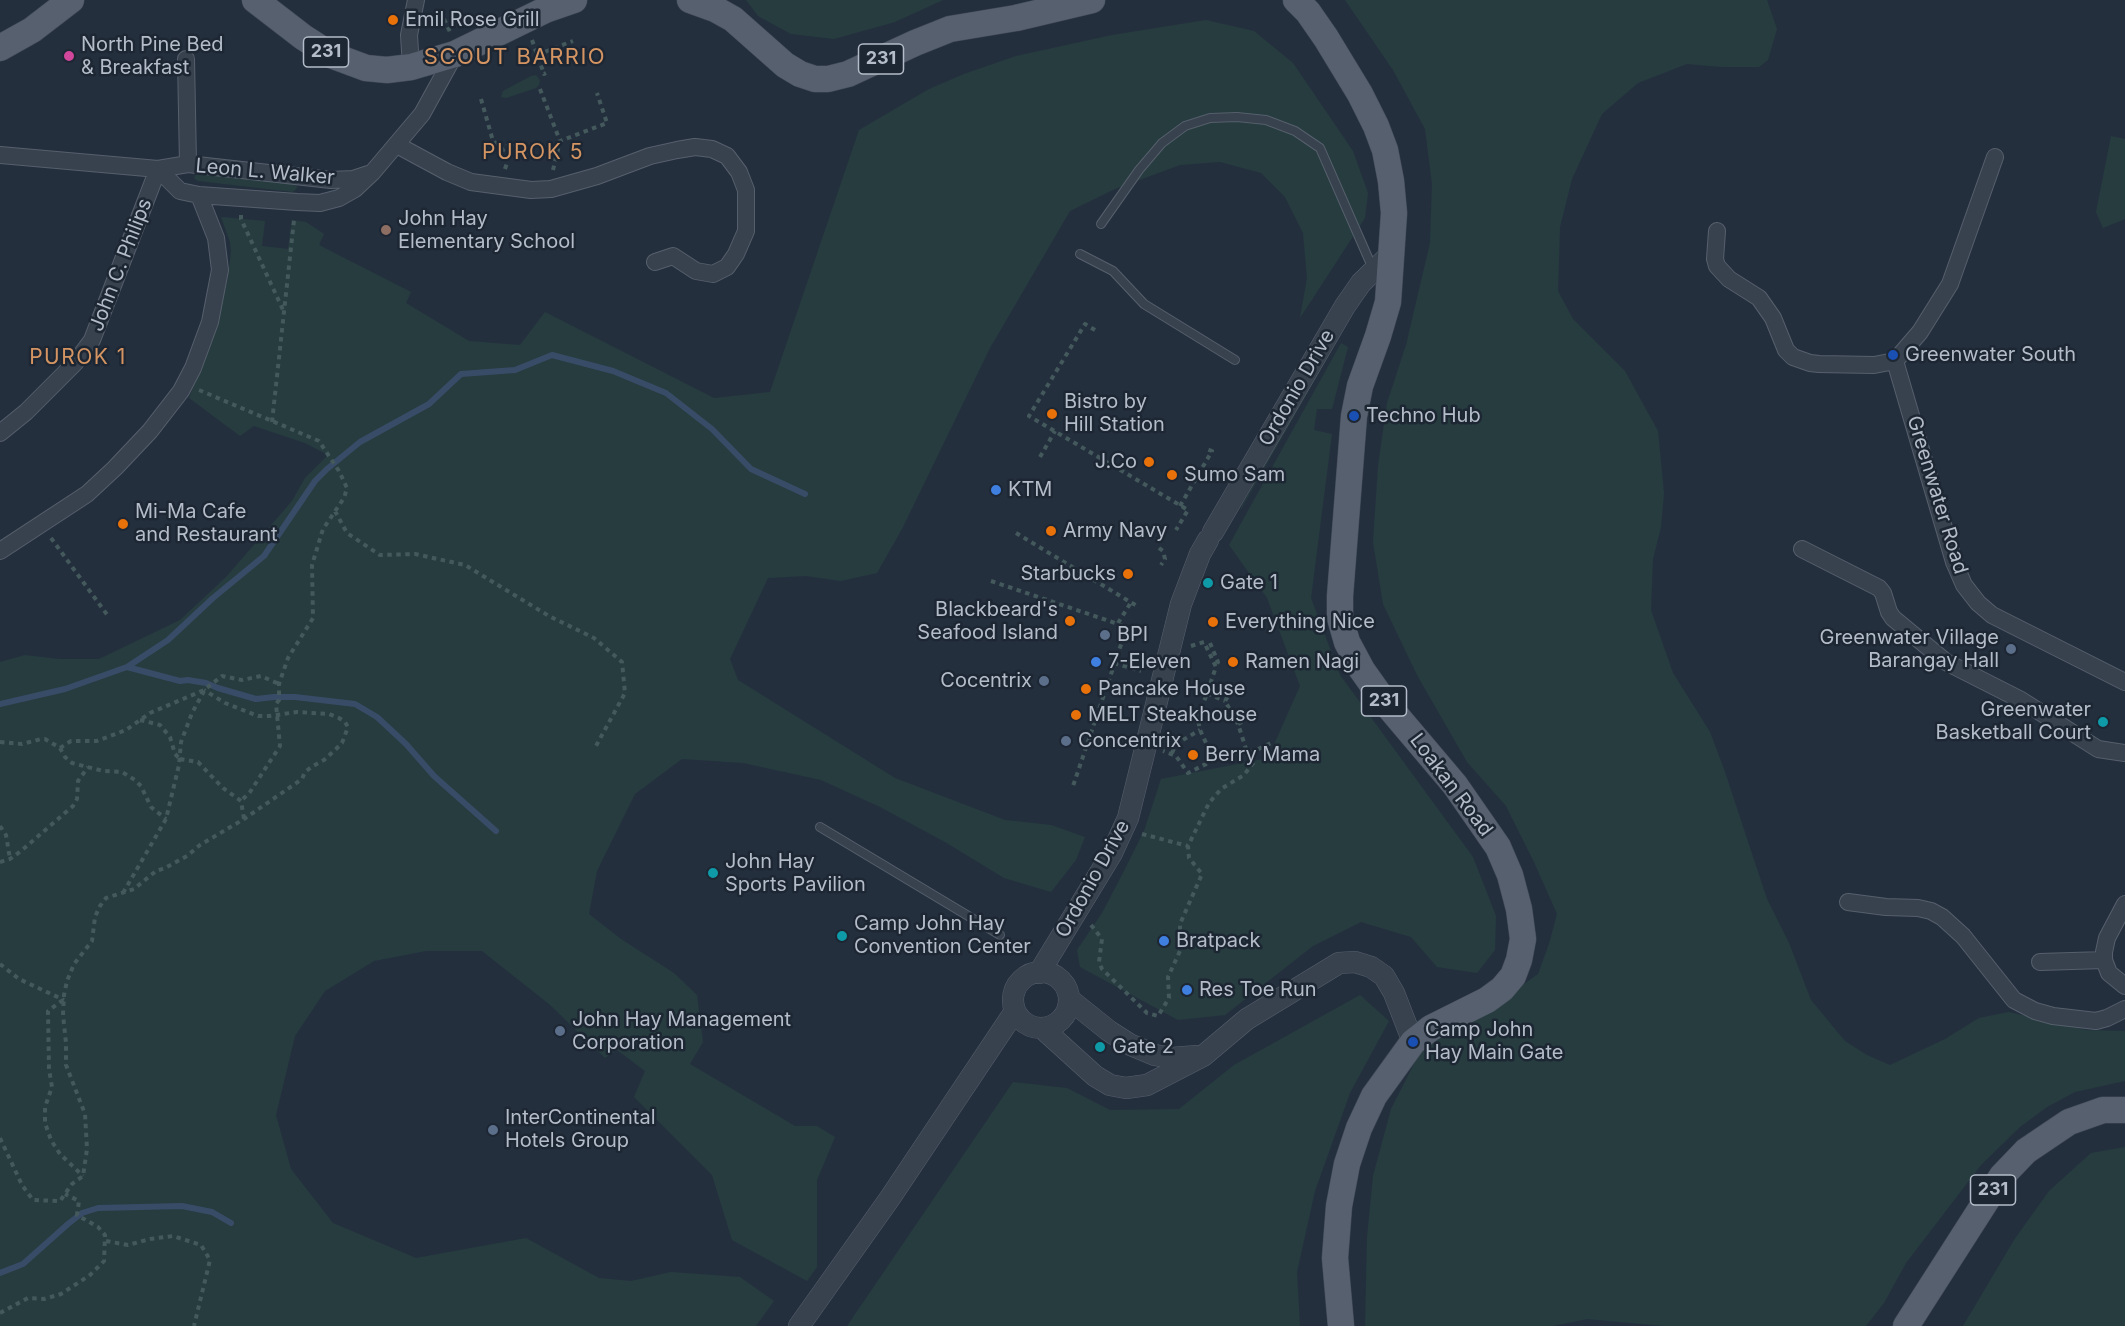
<!DOCTYPE html>
<html>
<head>
<meta charset="utf-8">
<style>
	body { margin:0 }
	canvas { display:block; background:#242f3e }
</style>
</head>
<body>
<canvas width="2125" height="1326"></canvas>
<script>
const ctx = document.querySelector('canvas').getContext('2d');
ctx.lineJoin = 'round';
function paint(path, color) { ctx.fillStyle = color; ctx.fill(path, 'evenodd'); }
const shape = rows => new Path2D(rows.map(r => 'M' + r).join(''));
function stroke(path, color, width, dash) { ctx.strokeStyle = color; ctx.lineWidth = width; ctx.lineCap = dash ? 'butt' : 'round'; ctx.setLineDash(dash || []); ctx.stroke(path); }
function write(font, color, halo, rows, align = 'center') {
  ctx.font = font + ' Inter,sans-serif'; ctx.lineWidth = 5; ctx.setLineDash([]); ctx.textBaseline = 'middle'; ctx.strokeStyle = halo; ctx.fillStyle = color; for (const [text, x, y, turn = 0] of rows) {
    ctx.save(); ctx.translate(x, y); ctx.rotate((+turn || 0) * Math.PI / 180); ctx.textAlign = isNaN(turn) ? turn : align; if (halo) ctx.strokeText(text, 0, 0); ctx.fillText(text, 0, 0); ctx.restore();
  }
}
paint(shape([
	[746,0,943,0,895,22,834,39,791,34,758,16],
	[1345,0,1767,0,1777,29,1768,60,1759,67,1721,67,1687,64,1638,83,1602,114,1572,179,1560,227,1558,291,1573,319,1625,371,1658,431,1664,493,1661,527,1653,559,1651,610,1673,673,1710,732,1724,769,1767,899,1789,943,1811,1000,1845,1041,1867,1055,1890,1065,1945,1039,1979,1018,2009,1012,2086,1030,2125,1031,2125,1081,2075,1092,2047,1107,2020,1127,1981,1165,1906,1263,1884,1303,1866,1326,1664,1326,1587,1319,1553,1326,1365,1326,1367,1237,1373,1176,1391,1109,1419,1054,1461,1021,1517,989,1538,974,1549,944,1557,914,1534,862,1506,806,1467,762,1417,675,1383,604,1373,542,1378,466,1387,403,1406,345,1430,243,1432,184,1425,129,1393,70],
	[1206,20,1254,31,1293,63,1353,151,1368,193,1365,218,1300,318,1307,278,1303,233,1285,197,1261,173,1220,162,1180,165,1115,189,1070,211,990,348,902,529,877,573,841,581,806,576,768,578,730,659,738,680,895,778,1005,820,1051,825,1085,837,1076,860,1051,892,1004,878,945,842,880,807,821,780,743,763,682,759,635,794,597,871,589,914,621,939,674,973,697,995,703,1042,690,1064,795,1126,817,1126,835,1137,817,1180,817,1267,807,1281,732,1240,712,1175,634,1097,645,1071,617,1050,605,1058,549,1004,482,951,426,951,374,961,325,991,295,1036,276,1115,291,1169,333,1223,416,1258,526,1238,599,1278,631,1281,671,1272,740,1277,774,1301,756,1326,0,1326,0,662,25,655,59,659,99,659,180,620,226,577,292,501,305,478,328,455,305,443,254,426,240,436,189,398,217,324,228,278,231,251,230,242,221,217,265,221,262,246,288,249,292,220,306,222,324,234,319,245,411,292,406,303,469,341,520,345,545,312,714,398,770,392,859,130,929,89,964,74,1016,56,1112,35],
	[536,75,540,80,539,85,536,88,506,98,501,97,503,91,531,76],
	[2111,136,2125,139,2125,219,2103,228,2096,212],
	[198,173,296,183,297,188,293,192,198,181,194,178,196,174],
	[1342,328,1344,329,1241,509,1241,507],
	[1341,343,1348,347,1332,409,1317,409,1314,430,1332,434,1311,598,1340,675,1473,857,1496,916,1495,950,1477,973,1437,967,1411,937,1361,922,1313,946,1225,1015,1178,1020,1080,967,1077,950,1102,913,1125,869,1144,831,1161,779,1268,758,1300,686,1267,598,1229,545],
	[1360,995,1389,1021,1350,1093,1315,1191,1297,1272,1300,1326,847,1326,1013,1082,1067,1088,1110,1110,1179,1109,1234,1065],
	[2125,1147,2125,1326,1963,1326,2014,1240,2049,1191,2091,1153]
]), '#263c3f');
stroke(shape([
	[127,667,180,681,188,680,206,683,218,688,256,699,274,697,295,697,355,704,377,717,406,744,434,776,496,831],
	[0,704,65,689,127,667,168,640,213,598,264,556,315,481,327,469,360,442,429,404,461,374,515,370,552,355,613,371,666,393,712,429,751,469,805,494],
	[0,1273,23,1264,68,1224,82,1213,98,1208,182,1206,212,1212,231,1223]
]), '#394c67', 6);
const service = shape([
	[1101,224,1139,170,1162,143,1185,126,1210,118,1237,117,1266,120,1295,131,1320,148,1373,269],
	[1080,254,1113,271,1144,304,1235,360],
	[820,827,1000,935]
]);
const minor = shape([
	[186,59,188,164],
	[411,67,409,35,416,0],
	[397,145,447,172,471,182,531,190,551,189,597,176,650,156,677,150,695,147,712,149,727,156,739,172,746,190,746,231,736,254,727,267,713,274,696,271,673,256,655,262],
	[0,155,158,169,188,164,331,180,353,179,368,174],
	[158,169,180,191,199,195,297,202,320,203,339,198,355,189,372,173,422,114,455,54],
	[1717,231,1715,259,1717,266,1729,279,1759,298,1773,318,1786,350,1793,357,1810,363,1819,364,1874,365,1895,361,1920,332,1950,284,1995,157],
	[1895,361,1954,562,1964,585,1978,603,1992,615,2125,682],
	[0,433,26,412,75,363,92,340,158,169],
	[1802,549,1879,588,1883,593,1889,612,1893,618,1946,662,2021,700,2098,749,2125,753],
	[0,551,87,494,115,468,150,431,181,391,193,368,210,322,220,270,216,238,199,195],
	[1848,902,1886,907,1918,908,1931,911,1942,917,1963,936,2014,1000,2035,1011,2053,1016,2096,1021,2107,1018,2125,1009],
	[2125,904,2107,938,2104,952,2104,960,2109,973,2125,986],
	[2040,962,2104,960]
]);
const tertiary = shape([
	[1213,532,1345,306,1361,283,1392,253],
	'1013 1000a28 28 0 1 1 56 0a28 28 0 1 1-56 0Z',
	[1039,973,1112,853,1128,818,1181,604,1200,554,1208,540],
	[1069,999,1109,1031,1131,1045,1155,1055,1172,1058,1197,1056],
	[1042,1028,1095,1076,1110,1085,1126,1088,1147,1085,1203,1056,1247,1019,1339,963,1355,962,1371,967,1384,976,1394,993,1413,1042],
	[799,1326,890,1198,1015,1011]
]);
const primary = shape([
	[255,0,303,37,331,55,366,68,387,70,411,67,455,54,545,10,574,0],
	[690,0,715,9,733,19,785,65,800,74,815,79,828,79,848,74,915,43,950,29,1016,18,1092,0],
	[1296,0,1308,12,1326,38,1360,94,1376,126,1385,150,1391,181,1394,213,1388,302,1378,336,1360,386,1354,416,1340,596,1340,618,1347,642,1362,670,1384,701,1455,785,1498,847,1510,875,1519,909,1523,939,1519,960,1513,976,1502,989,1487,1000,1431,1028,1413,1042,1374,1096,1359,1128,1347,1164,1339,1206,1335,1258,1341,1326],
	[0,48,32,30,71,0],
	[1906,1326,2002,1176,2026,1151,2069,1122,2103,1110,2125,1110]
]);
stroke(service, '#565f6c', 10);
stroke(minor, '#565f6c', 18);
stroke(tertiary, '#565f6c', 22);
stroke(primary, '#414a57', 27);
stroke(shape([
	[444,19,450,32],
	[532,40,544,74,546,73],
	[537,55,573,41],
	[540,89,560,141,607,123,597,93],
	[481,99,493,141,502,148],
	[505,169,507,163,502,148,514,143,515,146],
	[553,170,560,141],
	[241,215,241,219,284,312],
	[1095,330,1085,324,1029,416,1188,510,1176,530],
	[199,390,319,441,339,471,347,488,344,498,323,529,312,565,313,618,288,658,279,684,279,700,276,704,280,746,250,792,241,801],
	[272,422,294,220],
	[1040,457,1055,431],
	[1180,506,1212,451,1207,449],
	[335,511,347,533,380,555,415,554,465,565,549,616,594,638,622,662,625,693,596,746],
	[1016,533,1137,606],
	[51,538,108,616],
	[1159,548,1163,551,1165,559,1161,565],
	[991,581,1127,627,1073,786],
	[1118,623,1130,604],
	[1210,643,1218,662,1216,666],
	[1191,646,1204,642,1216,667,1198,719,1200,730,1214,760],
	[1114,663,1141,671],
	[1201,687,1206,693,1225,701],
	[1234,691,1230,693,1225,701,1238,724,1247,752],
	[140,720,160,725,170,737,175,754,179,758],
	[1238,724,1254,716],
	[0,742,22,744,41,739,45,739,60,748,65,757,72,763,103,771,122,772,135,780,141,786,151,807,166,819],
	[60,748,71,741,97,741,126,730,150,713,204,690,222,676,242,680,261,676,279,684],
	[1172,753,1176,744,1200,730],
	[1250,753,1271,743],
	[180,759,198,762,223,788,241,801,244,819],
	[0,826,6,835,10,859],
	[1142,834,1188,846],
	[0,862,10,859,21,851,73,806,77,799,78,781,88,767],
	[123,893,166,819,179,765,181,742,192,713,204,691],
	[1091,925,1102,939,1099,962,1102,969,1147,1013,1158,1016,1169,998,1168,977,1180,951,1184,938,1180,929,1180,924,1202,874,1189,858,1188,846,1209,803,1221,789,1244,775,1254,762,1254,756,1244,750,1222,760,1214,760,1188,773,1176,756,1163,751],
	[0,964,19,979,64,1000],
	[63,1000,48,1011,49,1069,52,1087,45,1107,45,1123,51,1140,60,1154,83,1176],
	[0,1138,22,1185,33,1200,60,1201,72,1184,83,1176,87,1149,85,1114,66,1065,66,1043,63,1015,64,995,67,981,74,964,92,941,95,917,100,906,106,898,134,889,156,871,165,868,187,856,200,845,244,819,292,786,302,779,305,772,313,766,324,760,336,749,342,743,348,727,345,722,339,718,329,714,297,712,269,716,258,716,225,703,204,690],
	[106,1241,128,1245,150,1239,173,1236,201,1245,210,1260,194,1326],
	[0,1313,28,1298,44,1299,61,1294,90,1275,104,1261,105,1235,98,1227,77,1215,79,1201,65,1194]
]), '#44595c', 4, [4.5, 4.5]);
stroke(service, '#38414e', 8);
stroke(minor, '#38414e', 16);
stroke(tertiary, '#38414e', 21);
stroke(primary, '#56606e', 26);
for (const [x, y, r, color] of [
	[393,20,6,"#e8710a"],
	[69,56,6,"#d1479c"],
	[386,230,6,"#8d6e63"],
	[1893,355,6,"#1a4fb4"],
	[1052,414,6,"#e8710a"],
	[1354,416,6,"#1a4fb4"],
	[1149,462,6,"#e8710a"],
	[1172,475,6,"#e8710a"],
	[996,490,6,"#3f7fe0"],
	[123,524,6,"#e8710a"],
	[1051,531,6,"#e8710a"],
	[1128,574,6,"#e8710a"],
	[1208,583,6,"#0f9aa8"],
	[1070,621,6,"#e8710a"],
	[1213,622,6,"#e8710a"],
	[1105,635,6,"#5c6f8a"],
	[2011,649,6,"#5c6f8a"],
	[1096,662,6,"#3f7fe0"],
	[1233,662,6,"#e8710a"],
	[1044,681,6,"#5c6f8a"],
	[1086,689,6,"#e8710a"],
	[1076,715,6,"#e8710a"],
	[2103,722,6,"#0f9aa8"],
	[1066,741,6,"#5c6f8a"],
	[1193,755,6,"#e8710a"],
	[713,873,6,"#0f9aa8"],
	[842,936,6,"#0f9aa8"],
	[1164,941,6,"#3f7fe0"],
	[1187,990,6,"#3f7fe0"],
	[560,1031,6,"#5c6f8a"],
	[1413,1042,6,"#1a4fb4"],
	[1100,1047,6,"#0f9aa8"],
	[493,1130,6,"#5c6f8a"]
]) { const dot = new Path2D(); dot.arc(x, y, r, 0, 2 * Math.PI); ctx.fillStyle = color; ctx.fill(dot); stroke(dot, '#1d2633', 2); }
for (const [x, y, w] of [
	[326,52,45],
	[881,59,45],
	[1384,701,45],
	[1993,1190,45]
]) { const box = new Path2D(); box.roundRect(x - w / 2, y - 15, w, 30, 4.5); ctx.fillStyle = '#1d2633'; ctx.fill(box); stroke(box, '#b4bcc9', 1.5); }
write('bold 18px', '#b4bcc9', null, [
	["231",326,52],
	["231",881,59],
	["231",1384,701],
	["231",1993,1190]
]);
write('20px', '#b4bcc9', '#1d2633', [
	["Emil Rose Grill",405,20],
	["North Pine Bed",81,45],
	["& Breakfast",81,68],
	["John Hay",398,219],
	["Elementary School",398,242],
	["Greenwater South",1905,355],
	["Bistro by",1064,402],
	["Hill Station",1064,425],
	["Techno Hub",1366,416],
	["J.Co",1137,462,"right"],
	["Sumo Sam",1184,475],
	["KTM",1008,490],
	["Mi-Ma Cafe",135,512],
	["and Restaurant",135,535],
	["Army Navy",1063,531],
	["Starbucks",1116,574,"right"],
	["Gate 1",1220,583],
	["Blackbeard's",1058,610,"right"],
	["Seafood Island",1058,633,"right"],
	["Everything Nice",1225,622],
	["BPI",1117,635],
	["Greenwater Village",1999,638,"right"],
	["Barangay Hall",1999,661,"right"],
	["7-Eleven",1108,662],
	["Ramen Nagi",1245,662],
	["Cocentrix",1032,681,"right"],
	["Pancake House",1098,689],
	["Greenwater",2091,710,"right"],
	["Basketball Court",2091,733,"right"],
	["MELT Steakhouse",1088,715],
	["Concentrix",1078,741],
	["Berry Mama",1205,755],
	["John Hay",725,862],
	["Sports Pavilion",725,885],
	["Camp John Hay",854,924],
	["Convention Center",854,947],
	["Bratpack",1176,941],
	["Res Toe Run",1199,990],
	["John Hay Management",572,1020],
	["Corporation",572,1043],
	["Camp John",1425,1030],
	["Hay Main Gate",1425,1053],
	["Gate 2",1112,1047],
	["InterContinental",505,1118],
	["Hotels Group",505,1141]
], 'left');
write('20px', '#b4bcc9', '#1d2633', [
	["Leon L. Walker",265,172,5],
	["John C. Philips",121,265,-69],
	["Ordonio Drive",1297,388,-60],
	["Greenwater Road",1937,495,73],
	["Loakan Road",1451,785,53],
	["Ordonio Drive",1093,879,-61]
]);
ctx.letterSpacing = '1.5px';
write('21px', '#d59563', '#1d2633', [
	["PUROK 5",533,153],
	["PUROK 1",78,358]
]);
ctx.letterSpacing = '0px';
ctx.letterSpacing = '1.5px';
write('22px', '#d59563', '#1d2633', [
	["SCOUT BARRIO",515,57]
]);
ctx.letterSpacing = '0px';
</script>
</body>
</html>
